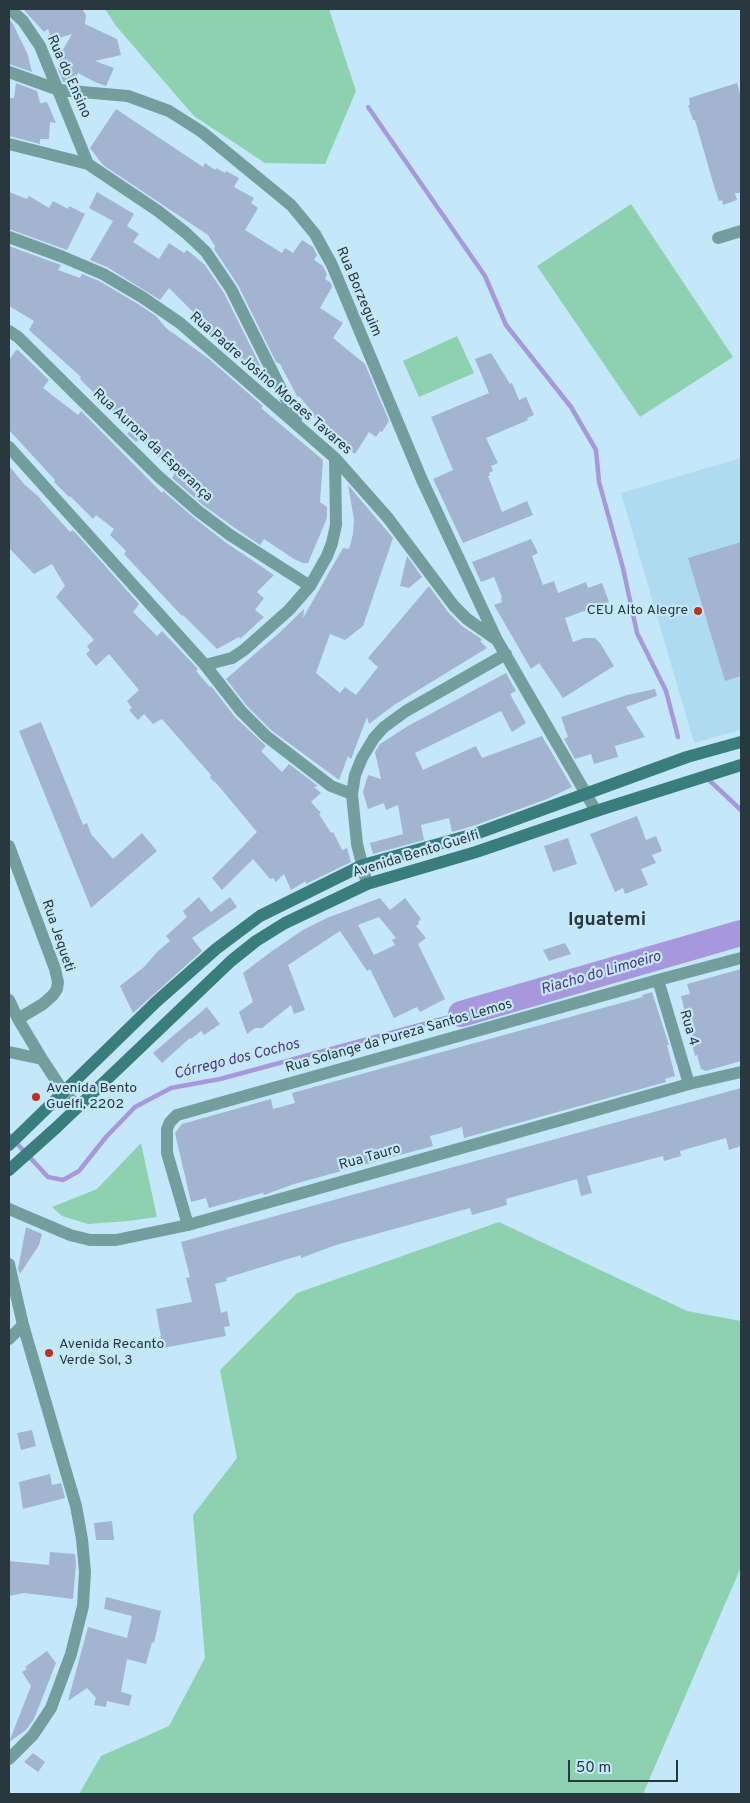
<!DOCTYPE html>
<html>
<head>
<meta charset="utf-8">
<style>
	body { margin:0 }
	#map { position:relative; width:750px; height:1803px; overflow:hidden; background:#c4e8fa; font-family:Overpass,sans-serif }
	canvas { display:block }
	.frame { position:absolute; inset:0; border:10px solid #29373e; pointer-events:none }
	.scale { position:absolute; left:568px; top:1760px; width:110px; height:22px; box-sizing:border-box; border:2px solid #29373e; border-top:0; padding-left:6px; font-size:15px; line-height:18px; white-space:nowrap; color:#29373e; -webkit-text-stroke:4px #c4e8fa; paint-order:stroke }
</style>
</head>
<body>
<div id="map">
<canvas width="750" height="1803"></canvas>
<div class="frame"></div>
<div class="scale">50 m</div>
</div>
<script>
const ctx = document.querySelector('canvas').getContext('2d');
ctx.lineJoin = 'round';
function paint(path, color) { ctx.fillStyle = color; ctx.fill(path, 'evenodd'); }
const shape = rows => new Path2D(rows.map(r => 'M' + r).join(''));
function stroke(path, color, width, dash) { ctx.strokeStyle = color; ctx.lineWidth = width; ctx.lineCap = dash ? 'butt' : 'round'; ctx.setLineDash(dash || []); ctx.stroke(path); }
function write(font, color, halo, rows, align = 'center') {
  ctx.font = font + ' Overpass,sans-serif'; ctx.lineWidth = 4.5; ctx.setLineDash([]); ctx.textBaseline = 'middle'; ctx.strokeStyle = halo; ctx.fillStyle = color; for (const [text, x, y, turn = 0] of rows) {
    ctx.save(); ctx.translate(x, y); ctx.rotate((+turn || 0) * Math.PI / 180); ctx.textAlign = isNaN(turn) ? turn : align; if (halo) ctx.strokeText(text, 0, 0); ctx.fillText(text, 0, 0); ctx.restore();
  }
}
paint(shape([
	[741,458,741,730,694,743,621,493]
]), '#afdbf0');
paint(shape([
	[105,9,329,9,356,91,325,164,265,163,194,116,116,26],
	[631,204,733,357,640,417,537,266],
	[457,336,474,373,419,397,403,361],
	[141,1143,157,1217,128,1221,88,1224,62,1216,52,1207,97,1189],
	[499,1222,687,1311,741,1321,741,1567,643,1794,79,1794,101,1756,169,1726,205,1658,193,1515,237,1458,220,1370,297,1293]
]), '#8dd1b0');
stroke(shape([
	[368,107,485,276,506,325,571,407,596,450,599,482,623,568,637,633,666,691,678,737],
	[710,781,741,810],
	[9,1135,48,1177,63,1180,79,1171,106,1137,135,1107,171,1088,220,1079,461,1014]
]), '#a798de', 4.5);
stroke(shape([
	[461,1014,741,933]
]), '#a798de', 26);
paint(shape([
	[23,9,82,9,86,15,85,24,117,39,121,55,95,61,114,68,106,86,95,82,78,73,74,83,63,82,58,69,63,63,57,60,72,34,52,40,48,29,44,32],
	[9,19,12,22,28,55,32,72,9,64],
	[16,83,37,91,40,103,47,102,56,123,50,122,49,139,40,139,40,144,9,136,9,98,14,98],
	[737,83,741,97,741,193,735,193,737,200,723,205,722,200,719,201,714,186,695,120,693,120,688,105,690,105,689,98],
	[116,109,203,167,205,163,215,170,216,168,225,173,226,171,239,178,234,187,254,198,251,203,258,208,245,230,282,253,285,248,293,253,302,240,313,247,317,255,314,260,323,266,327,275,325,279,331,283,332,287,320,308,343,323,333,338,365,364,389,421,382,432,380,431,376,437,369,432,355,454,336,440,313,416,314,414,299,396,298,398,280,364,276,362,238,285,214,249,215,246,208,235,103,165,90,148],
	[9,192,27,199,29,196,49,208,53,201,68,209,69,206,85,214,67,250,9,229],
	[97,192,134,214,127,226,139,234,133,242,159,259,169,243,184,253,187,250,205,265,224,293,261,367,255,372,193,321,198,317,169,288,160,300,107,267,90,260,113,221,89,208],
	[9,246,61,265,58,270,80,278,82,274,99,281,138,304,156,316,166,328,209,359,263,406,261,408,323,460,320,502,327,507,327,518,308,563,303,563,294,559,264,539,260,545,235,528,203,505,172,478,175,473,140,439,136,442,127,434,131,430,80,379,81,377,29,330,34,321,9,306],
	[17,349,49,380,43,388,78,415,81,411,162,493,163,491,193,517,225,542,274,575,257,592,264,598,255,610,264,617,240,639,239,637,217,649,183,615,182,616,124,554,126,551,110,535,114,529,96,515,93,519,70,496,69,497,54,482,55,480,9,430,9,360],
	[491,353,510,384,512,383,519,400,526,397,534,415,527,418,528,420,486,438,498,463,491,466,493,471,489,473,490,476,488,476,502,512,527,501,533,515,463,543,433,479,453,470,431,417,489,393,475,359],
	[9,466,24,484,41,499,40,499,70,532,73,530,139,604,133,612,157,636,162,631,198,669,196,671,210,687,211,686,235,717,266,746,261,751,282,772,289,764,318,786,314,787,321,793,311,802,321,813,319,814,331,833,333,832,342,850,347,848,351,862,306,884,306,881,291,890,284,874,276,882,273,878,270,879,253,859,222,890,212,878,257,832,217,784,210,778,211,775,162,719,153,724,144,714,138,720,129,710,132,708,127,701,139,690,109,654,96,666,86,654,90,650,87,646,94,640,56,597,65,586,52,564,34,574,9,548],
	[348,485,393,538,363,626,345,640,330,634,316,673,340,693,345,687,356,695,378,667,368,658,429,586,448,612,462,626,480,638,482,640,480,641,487,648,394,705,369,724,367,717,351,759,348,756,339,780,271,730,247,706,226,679,279,633,304,609,303,618,343,548,349,549,353,534,354,520],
	[531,539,538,553,532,556,543,585,554,581,558,593,586,582,588,588,602,583,609,602,565,618,573,642,584,638,595,638,600,643,614,666,563,698,539,663,531,669,494,605,502,602,501,598,502,597,494,577,481,582,472,562],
	[741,542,741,676,725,681,688,558],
	[407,556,422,577,409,588,400,586],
	[506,673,516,691,510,694,526,723,512,732,501,711,415,753,423,770,476,746,482,758,542,736,572,787,547,799,476,825,452,832,449,818,421,825,424,840,373,854,370,843,403,834,398,805,386,810,384,803,368,809,363,792,368,775,381,779,375,752,380,744,408,726],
	[655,689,657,696,626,707,645,737,615,746,618,757,594,764,591,754,575,759,564,739,568,737,561,717,627,695],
	[41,722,83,825,87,823,91,834,113,859,142,833,157,851,91,908,19,731],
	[637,816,646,840,656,836,662,851,652,855,656,863,641,869,648,885,625,894,623,888,615,892,590,834],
	[568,838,577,864,553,872,544,846],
	[199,897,211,912,230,897,237,907,192,938,202,951,133,1013,120,986,144,967,158,951,170,941,166,936,187,917,183,911],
	[380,898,390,910,405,898,421,919,418,922,419,924,416,926,426,938,418,944,445,999,420,1012,417,1007,394,1018,370,969,367,971,340,931,288,965,305,1010,294,1014,291,1005,262,1028,255,1028,247,1034,239,1012,253,1002,243,973,272,951,303,930,327,918],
	[379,917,396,938,392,940,395,945,374,955,358,925],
	[565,943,571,954,549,961,543,950],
	[741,969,741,1061,706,1071,701,1069,697,1055,695,1056,681,996,690,994,687,984],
	[652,992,669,1045,667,1045,675,1076,665,1079,666,1082,464,1138,462,1127,442,1133,430,1136,433,1146,294,1184,264,1195,263,1193,209,1208,206,1198,191,1202,175,1133,182,1124,271,1099,273,1109,295,1103,292,1093,643,997,642,995],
	[207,1007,220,1024,204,1035,201,1031,191,1039,190,1038,162,1063,153,1053],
	[741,1088,741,1146,729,1150,726,1138,680,1151,681,1156,664,1161,663,1156,587,1176,592,1193,581,1196,577,1179,506,1199,507,1205,472,1215,470,1208,336,1245,301,1258,301,1255,226,1278,227,1281,215,1284,221,1313,227,1311,230,1326,224,1327,226,1336,163,1348,156,1309,192,1302,186,1278,190,1277,181,1242],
	[26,1227,42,1234,39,1245,20,1274,18,1269],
	[32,1430,36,1446,21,1450,17,1433],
	[50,1474,52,1485,61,1483,65,1498,23,1509,19,1482],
	[112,1521,114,1540,96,1540,94,1523],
	[50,1552,75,1554,76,1564,73,1599,24,1593,9,1596,9,1561,49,1565],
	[106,1597,161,1611,154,1643,152,1642,146,1664,127,1659,121,1692,132,1695,129,1706,107,1701,106,1707,94,1705,96,1698,87,1688,68,1701,88,1627,127,1638,132,1616,104,1609],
	[47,1651,56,1663,34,1719,26,1730,9,1742,31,1686,22,1672,27,1669,25,1667],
	[33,1753,45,1762,38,1772,24,1762]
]), '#a2b4d0');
stroke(shape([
	[10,9,23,21,40,46,88,164],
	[9,72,59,90,128,96,169,111,202,132,291,205,315,234,332,265,422,480,496,638],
	[9,144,88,164,158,211,186,233,206,252,231,289,296,419],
	[9,237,63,257,103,274,142,297,180,323,335,458,388,518,454,606,467,619,497,640,596,811],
	[718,238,741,231],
	[9,331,18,337,158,476,198,511,230,535,310,586],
	[9,447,205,665,241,711,266,736,331,786,352,794],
	[205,665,232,658,244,650,289,610,310,586,327,556,332,543,336,525,335,458],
	[9,846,55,969,58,982,57,989,53,995,43,1004,18,1019],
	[367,884,357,844,352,794,355,775,362,758,374,738,384,727,406,711,506,654],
	[658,980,689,1084],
	[9,1000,18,1019,42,1059,63,1091,78,1107],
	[9,1052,42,1059],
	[9,1209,70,1235,90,1240,116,1240,188,1225,689,1084,741,1072],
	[188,1225,167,1153,167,1129,170,1122,177,1115,658,980,741,958],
	[9,1264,23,1325,76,1506,82,1539,85,1572,83,1606,71,1654,51,1708,33,1735,9,1759],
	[9,1339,23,1325]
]), '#749e9e', 12);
stroke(shape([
	[9,1145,156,1002,216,949,260,916,363,865,478,833,687,757,741,742],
	[9,1170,57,1127,231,961,256,941,285,923,367,884,476,852,596,811,741,765]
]), '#397d7d', 12);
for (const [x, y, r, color] of [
	[698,611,5,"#be3121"],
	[36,1097,5,"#be3121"],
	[49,1353,5,"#be3121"]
]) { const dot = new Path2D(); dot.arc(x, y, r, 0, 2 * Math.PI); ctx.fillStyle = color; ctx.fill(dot); stroke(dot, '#c4e8fa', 2); }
write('14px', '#29373e', '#c4e8fa', [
	["Rua do Ensino",68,77,66],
	["Rua Borzeguim",358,292,67],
	["Rua Padre Josino Moraes Tavares",270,384,41],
	["Rua Aurora da Esperança",152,446,43],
	["Avenida Bento Guelfi",416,855,-17],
	["Rua Jequeti",57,936,71],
	["Rua 4",688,1028,74],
	["Rua Solange da Pureza Santos Lemos",399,1037,-16],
	["Rua Tauro",370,1158,-16]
]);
write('14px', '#29373e', '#c4e8fa', [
	["CEU Alto Alegre",688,611,"right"],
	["Avenida Bento",46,1089],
	["Guelfi, 2202",46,1105],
	["Avenida Recanto",59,1345],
	["Verde Sol, 3",59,1361]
], 'left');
write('italic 15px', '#4e3688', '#c4e8fa', [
	["Riacho do Limoeiro",601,974,-16],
	["Córrego dos Cochos",237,1060,-14]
]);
write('bold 19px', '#29373e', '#c4e8fa', [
	["Iguatemi",607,921]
]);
</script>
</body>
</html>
